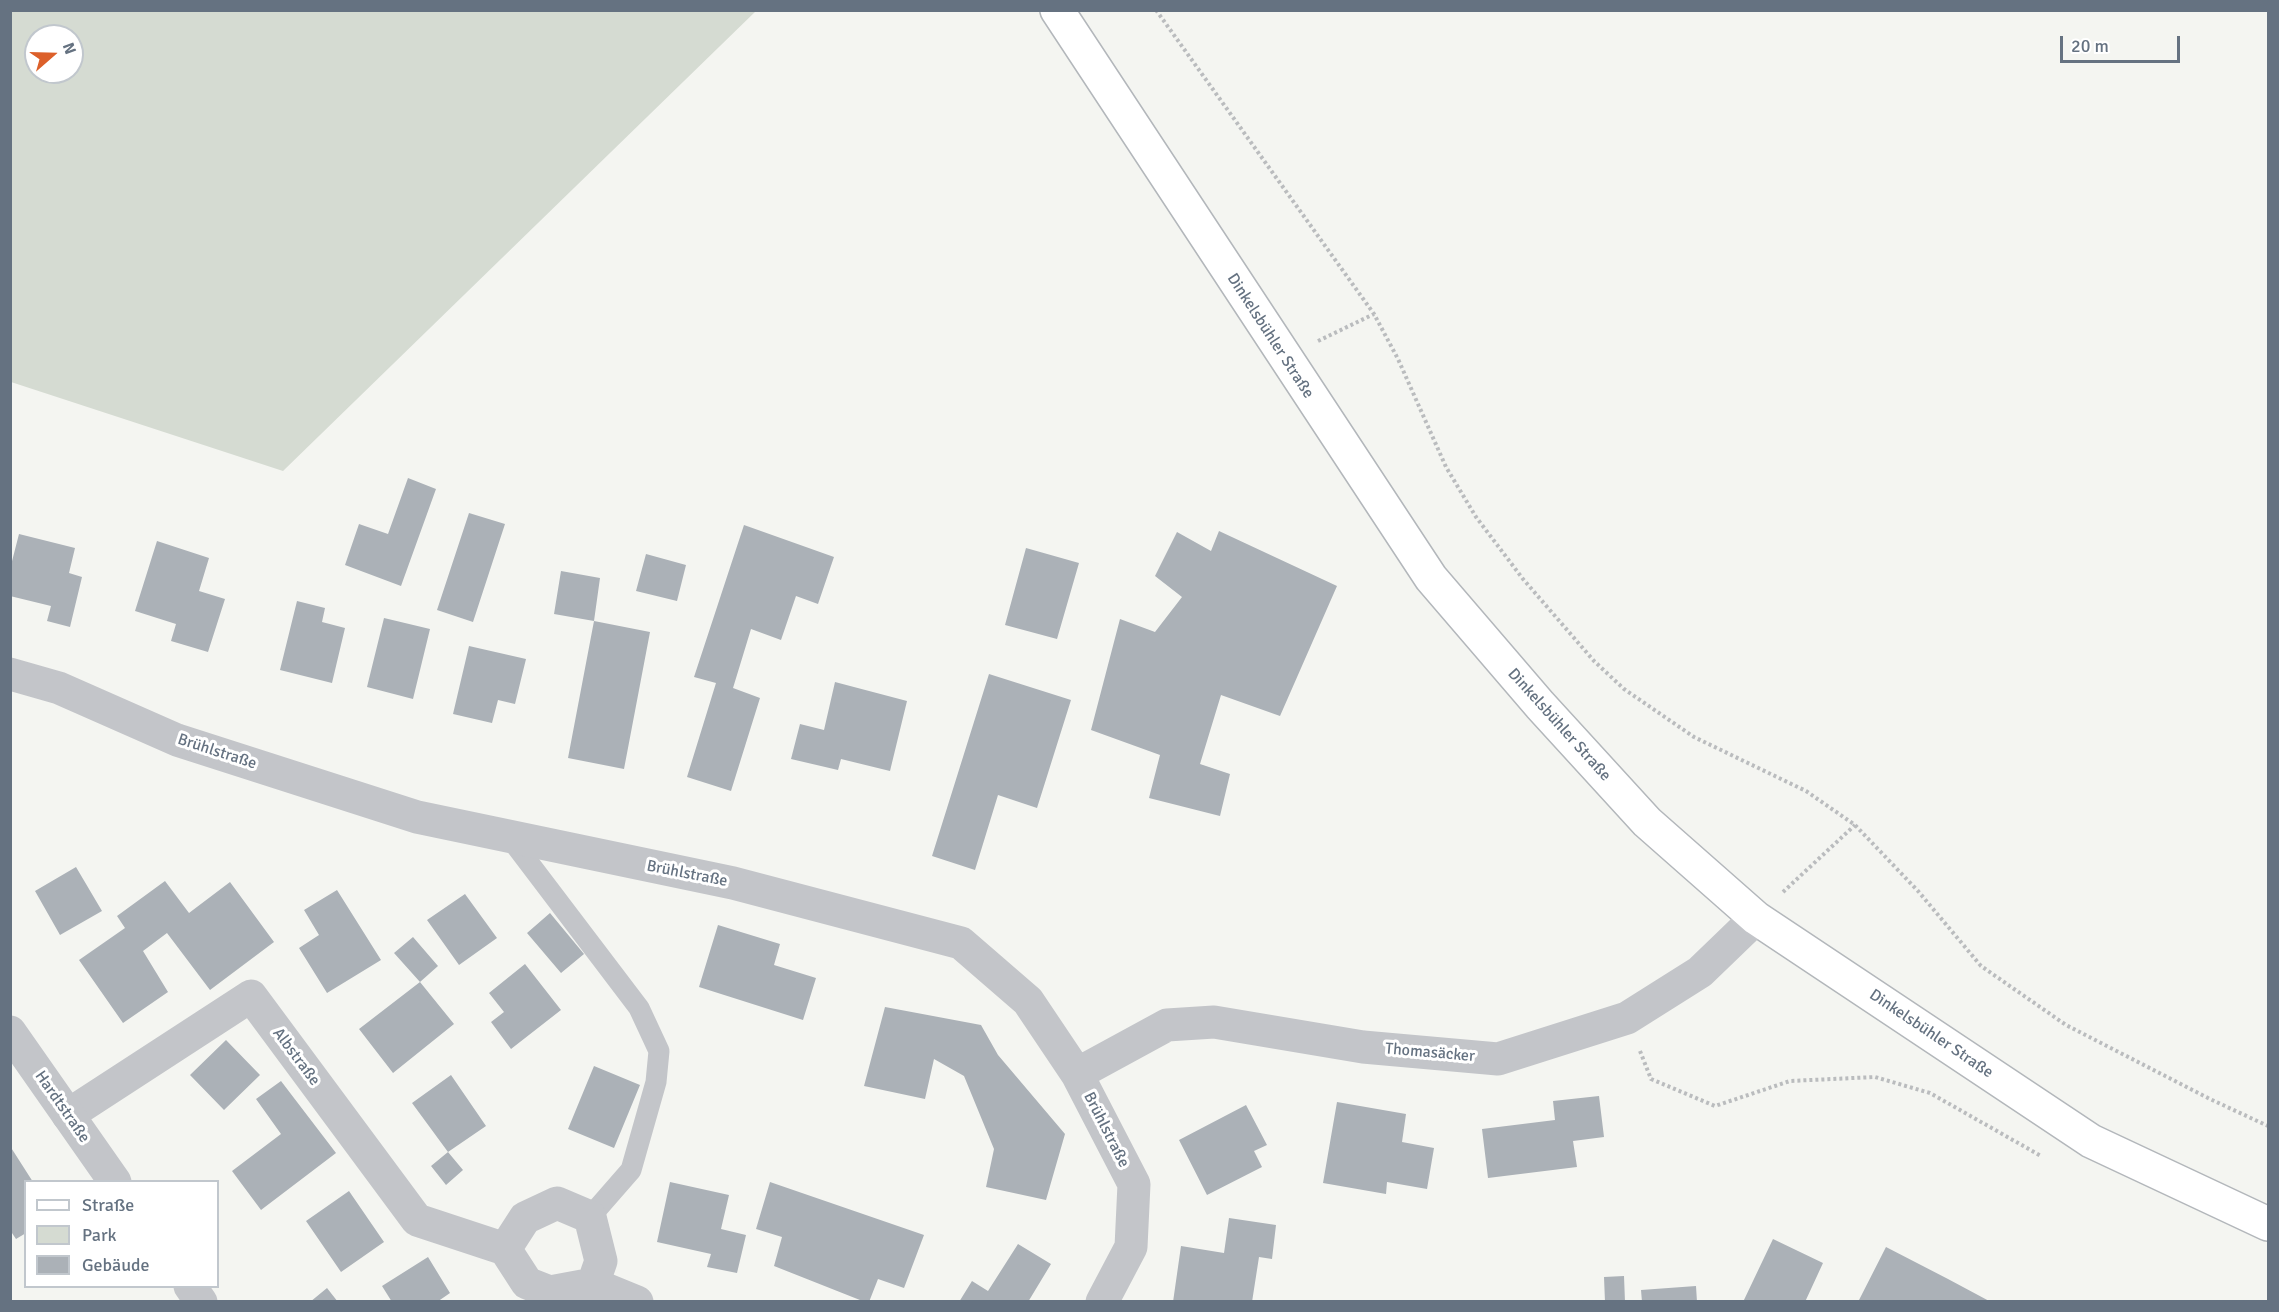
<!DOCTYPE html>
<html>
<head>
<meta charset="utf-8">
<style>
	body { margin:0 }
	#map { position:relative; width:2279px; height:1312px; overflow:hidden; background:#f4f5f1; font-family:Signika,sans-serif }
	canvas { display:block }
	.frame { position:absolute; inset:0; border:12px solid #657281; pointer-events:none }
	.legend { position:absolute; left:24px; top:1180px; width:195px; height:108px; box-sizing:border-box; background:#fff; border:2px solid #c1c7cd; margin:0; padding:8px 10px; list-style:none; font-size:18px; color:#657281 }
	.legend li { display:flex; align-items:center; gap:12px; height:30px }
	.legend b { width:30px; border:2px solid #c1c7cd }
	.north { position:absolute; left:24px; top:24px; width:60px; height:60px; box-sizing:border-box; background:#fff; border:2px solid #c1c7cd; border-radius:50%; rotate:70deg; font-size:16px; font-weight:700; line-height:24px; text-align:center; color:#657281 }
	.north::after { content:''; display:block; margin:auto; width:21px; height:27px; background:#dc602a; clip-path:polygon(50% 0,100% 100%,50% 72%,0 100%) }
	.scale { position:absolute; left:2060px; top:36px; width:120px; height:27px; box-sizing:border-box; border:3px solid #657281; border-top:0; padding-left:8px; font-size:18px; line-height:21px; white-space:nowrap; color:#657281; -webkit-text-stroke:4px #fff; paint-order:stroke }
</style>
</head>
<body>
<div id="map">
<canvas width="2279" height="1312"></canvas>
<div class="frame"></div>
<ul class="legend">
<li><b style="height:8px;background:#fff"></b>Straße</li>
<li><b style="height:16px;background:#d5dbd2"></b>Park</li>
<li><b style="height:16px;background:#abb1b7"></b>Gebäude</li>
</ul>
<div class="north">N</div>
<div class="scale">20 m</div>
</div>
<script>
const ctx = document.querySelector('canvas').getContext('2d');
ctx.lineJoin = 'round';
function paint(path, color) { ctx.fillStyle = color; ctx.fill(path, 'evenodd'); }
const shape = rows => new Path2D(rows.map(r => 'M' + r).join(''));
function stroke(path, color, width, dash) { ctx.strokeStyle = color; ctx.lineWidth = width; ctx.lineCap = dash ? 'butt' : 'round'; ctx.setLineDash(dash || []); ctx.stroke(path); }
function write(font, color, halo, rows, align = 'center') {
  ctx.font = font + ' Signika,sans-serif'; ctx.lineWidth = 6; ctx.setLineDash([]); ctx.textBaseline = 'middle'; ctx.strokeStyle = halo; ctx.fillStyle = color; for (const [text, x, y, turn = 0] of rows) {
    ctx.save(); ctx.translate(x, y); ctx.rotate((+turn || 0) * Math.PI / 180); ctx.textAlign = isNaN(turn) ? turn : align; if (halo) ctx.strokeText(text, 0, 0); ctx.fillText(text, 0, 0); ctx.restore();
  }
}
paint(shape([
	[11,10,756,10,756,11,283,471,11,382],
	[36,36,72,36,72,72,36,72]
]), '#d5dbd2');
paint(shape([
	[408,478,436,489,401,586,345,565,359,524,388,534],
	[469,513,505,524,473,622,437,610],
	[744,525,834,557,818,604,796,596,781,640,751,629,733,688,760,698,731,791,687,777,716,683,694,677],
	[1219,531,1337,586,1280,716,1221,695,1200,764,1230,774,1220,816,1149,798,1160,755,1091,730,1120,619,1155,632,1182,597,1155,576,1177,532,1211,551],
	[19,534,75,548,69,573,82,577,70,627,47,621,51,606,10,596,10,569],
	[157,541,209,558,199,591,225,599,208,652,171,641,176,624,135,611],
	[1026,548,1079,563,1057,639,1005,625],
	[646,554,686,565,677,601,636,591],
	[561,571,600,578,594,621,650,632,624,769,568,758,594,621,554,614],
	[297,601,325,608,322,622,345,628,332,683,280,670],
	[384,618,430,629,413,699,367,687],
	[469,646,526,659,515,704,498,700,492,723,453,714],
	[989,674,1071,700,1037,808,998,795,975,870,932,856],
	[835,682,907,701,890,771,841,759,838,770,791,759,800,724,824,730],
	[76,867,102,911,60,935,35,891],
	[165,881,189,913,230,882,274,942,210,990,167,933,143,951,168,992,123,1023,79,960,125,928,117,916],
	[337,890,381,960,327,993,299,948,319,935,304,910],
	[465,894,497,938,459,965,427,920],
	[550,913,584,954,561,973,527,933],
	[718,925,780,944,774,965,816,978,803,1020,699,987],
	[413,937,438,966,420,982,394,953],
	[525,964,561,1010,511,1049,491,1022,504,1012,489,993],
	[420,982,454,1024,393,1073,359,1029],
	[885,1007,981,1025,998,1055,1065,1134,1046,1200,986,1187,994,1149,964,1076,934,1059,925,1099,864,1086],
	[226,1040,260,1075,224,1110,190,1075],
	[594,1066,640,1085,614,1148,568,1129],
	[451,1075,486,1126,448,1152,412,1103],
	[281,1081,336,1153,261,1210,232,1171,281,1134,256,1099],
	[1599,1096,1604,1137,1573,1141,1577,1167,1488,1178,1482,1129,1555,1120,1553,1101],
	[1337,1102,1406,1114,1402,1142,1434,1148,1427,1189,1387,1182,1386,1194,1323,1183],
	[1246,1105,1267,1145,1254,1151,1262,1167,1207,1195,1179,1140],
	[10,1146,33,1182,26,1182,26,1233,16,1239,10,1230],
	[448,1152,463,1170,446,1185,431,1166],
	[670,1182,729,1195,721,1229,746,1235,737,1273,707,1267,711,1254,657,1242],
	[770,1182,924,1235,904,1288,878,1279,869,1302,865,1302,774,1266,782,1237,756,1229],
	[349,1191,384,1242,341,1272,306,1221],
	[1229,1218,1276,1225,1272,1259,1259,1257,1252,1302,1173,1302,1181,1246,1224,1253],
	[1773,1239,1823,1263,1805,1302,1743,1302],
	[1018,1244,1051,1264,1028,1302,959,1302,972,1281,988,1291],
	[1886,1247,1948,1279,1991,1302,1858,1302],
	[428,1257,450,1293,437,1302,392,1302,382,1286],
	[1624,1276,1625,1302,1605,1302,1604,1277],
	[1696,1286,1697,1302,1642,1302,1641,1290],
	[327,1288,338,1302,310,1302]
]), '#abb1b7');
const secondary = shape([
	[1057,10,1431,578,1540,705,1647,822,1756,918,2091,1141,2268,1224]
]);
stroke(secondary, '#b3b7bb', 36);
stroke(shape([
	[1156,10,1374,314,1398,359,1446,467,1476,517,1523,579,1594,661,1624,689,1694,737,1806,791,1855,825,1918,891,1981,966,2066,1025,2210,1099,2268,1126],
	[1318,341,1374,314],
	[1783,892,1855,825],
	[1640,1051,1651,1079,1715,1106,1790,1081,1875,1077,1930,1093,2041,1156]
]), '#babcbe', 4, [3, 3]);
stroke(shape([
	[510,838,639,1008,659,1051,656,1082,631,1170,590,1217]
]), '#c3c5c9', 21);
stroke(shape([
	[10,674,59,688,177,740,417,817,733,883,961,943,1028,1001,1077,1074,1134,1184,1131,1247,1102,1302],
	[1077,1074,1167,1025,1214,1022,1363,1047,1498,1059,1627,1018,1700,972,1756,918],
	[68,1115,251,996,417,1220,505,1249,527,1283,550,1292,593,1284,637,1302],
	[505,1249,525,1218,557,1203,590,1217,601,1261,593,1284]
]), '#c3c5c9', 33);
stroke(shape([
	[10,1032,115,1182],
	[190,1286,201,1302]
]), '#c3c5c9', 33);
stroke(secondary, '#fff', 33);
write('16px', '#657281', '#fff', [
	["Dinkelsbühler Straße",1270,336,57],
	["Dinkelsbühler Straße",1559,725,48],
	["Brühlstraße",217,752,18],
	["Brühlstraße",687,874,11],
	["Dinkelsbühler Straße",1931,1034,34],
	["Thomasäcker",1430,1053,5],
	["Albstraße",296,1057,53],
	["Hardtstraße",62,1107,55],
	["Brühlstraße",1106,1130,63]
]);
</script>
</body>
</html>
